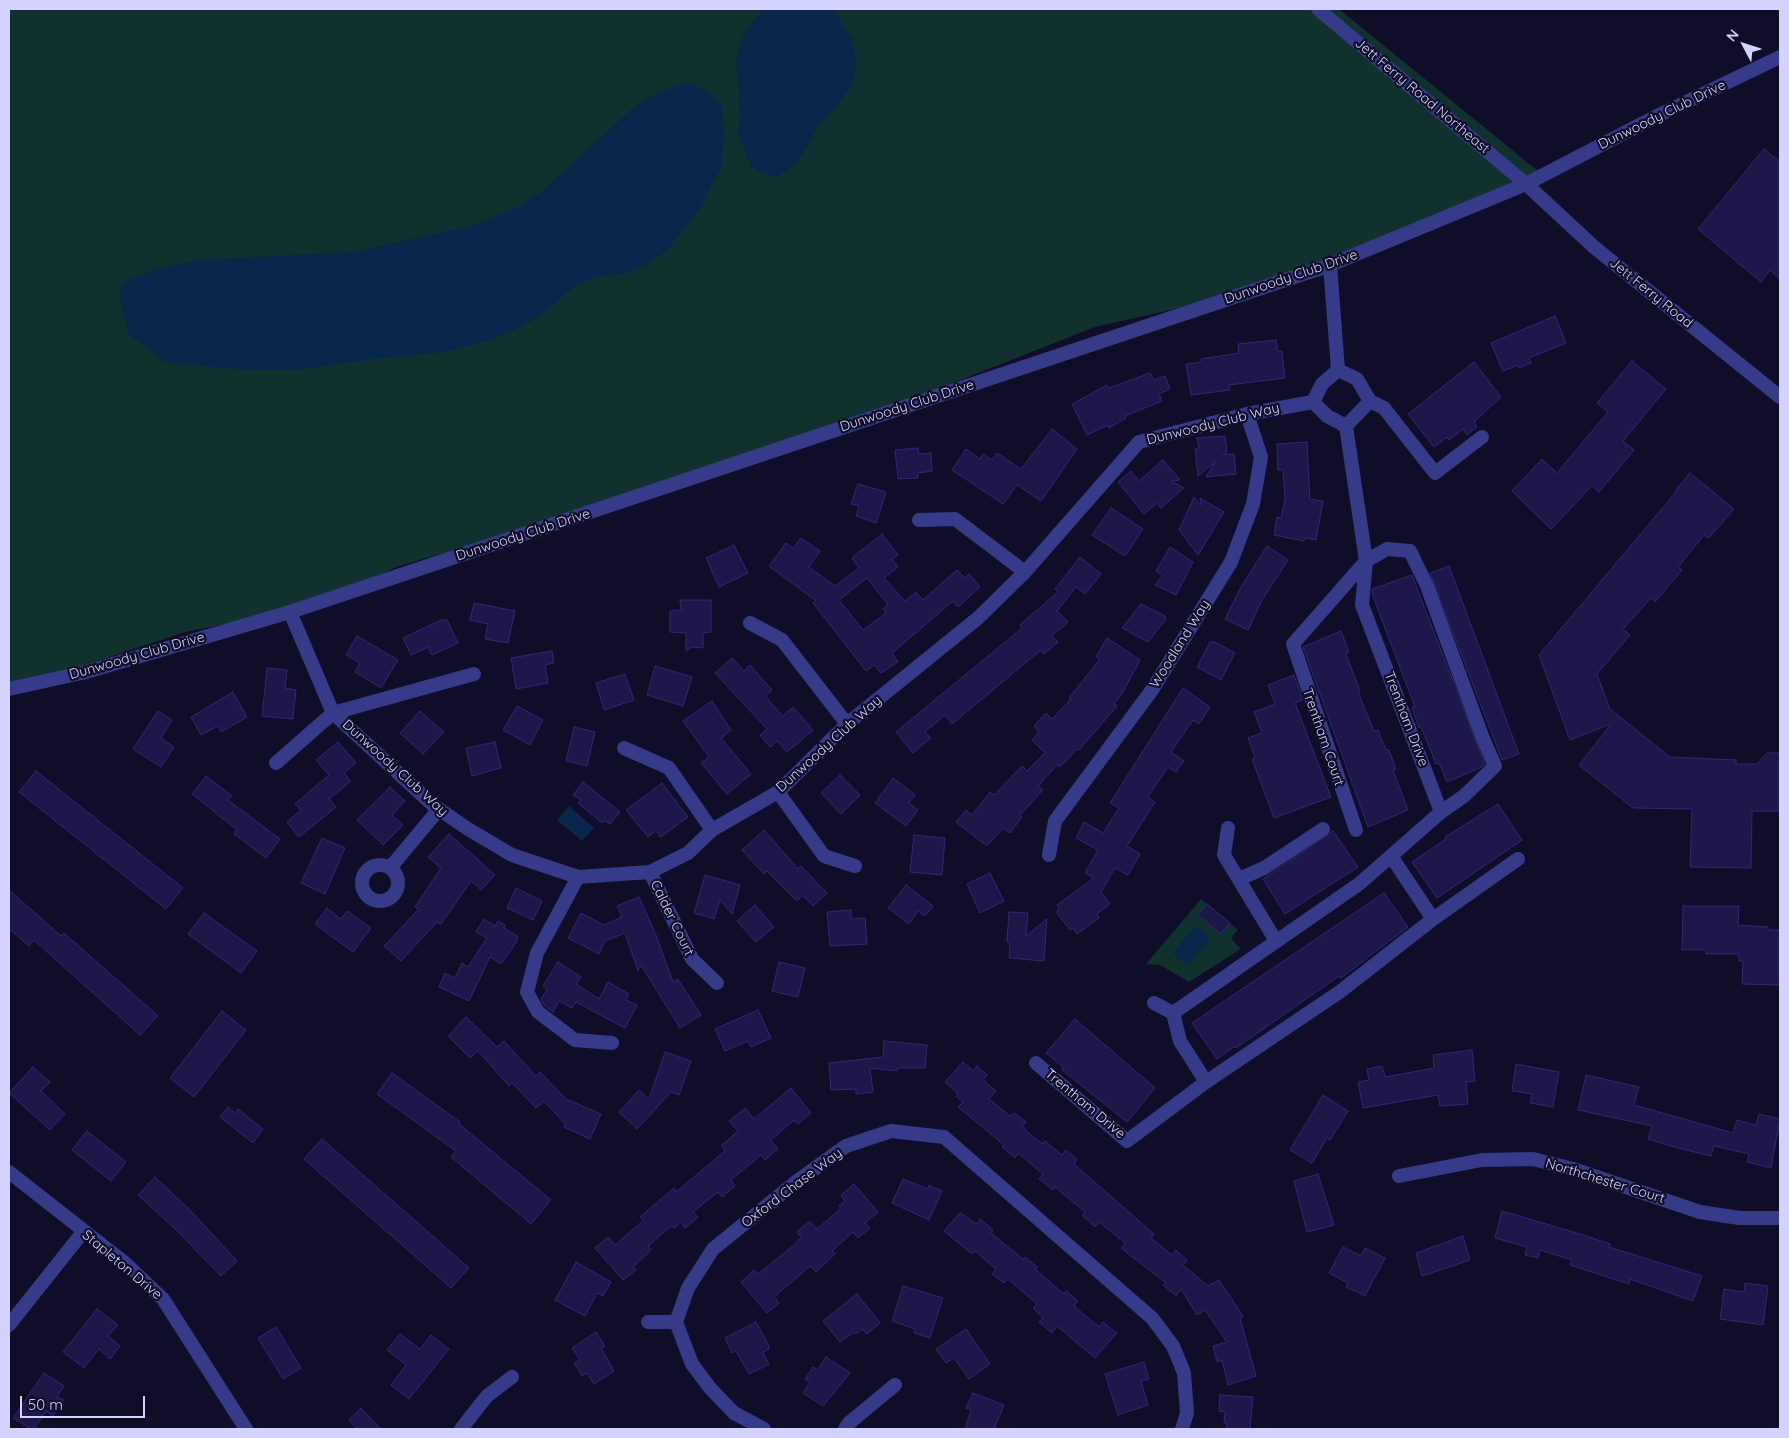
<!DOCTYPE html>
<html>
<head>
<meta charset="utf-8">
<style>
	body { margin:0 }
	#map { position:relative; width:1789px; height:1438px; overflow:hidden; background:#0f0d27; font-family:Quicksand,sans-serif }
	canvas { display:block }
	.frame { position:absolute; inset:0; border:10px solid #d4d3ff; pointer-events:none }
	.north { position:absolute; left:1719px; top:20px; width:50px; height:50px; -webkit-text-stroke:4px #0f0d27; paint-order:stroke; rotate:310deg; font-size:14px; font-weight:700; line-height:20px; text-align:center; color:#d4d3ff }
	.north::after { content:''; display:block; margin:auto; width:18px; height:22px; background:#d4d3ff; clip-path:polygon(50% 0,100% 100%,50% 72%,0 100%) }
	.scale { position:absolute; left:20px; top:1396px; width:125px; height:22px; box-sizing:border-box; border:2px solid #d4d3ff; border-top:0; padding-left:6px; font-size:15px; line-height:18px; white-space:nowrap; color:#d4d3ff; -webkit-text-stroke:4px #0f0d27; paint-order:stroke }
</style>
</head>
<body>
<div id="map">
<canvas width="1789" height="1438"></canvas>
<div class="frame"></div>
<div class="north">N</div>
<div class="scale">50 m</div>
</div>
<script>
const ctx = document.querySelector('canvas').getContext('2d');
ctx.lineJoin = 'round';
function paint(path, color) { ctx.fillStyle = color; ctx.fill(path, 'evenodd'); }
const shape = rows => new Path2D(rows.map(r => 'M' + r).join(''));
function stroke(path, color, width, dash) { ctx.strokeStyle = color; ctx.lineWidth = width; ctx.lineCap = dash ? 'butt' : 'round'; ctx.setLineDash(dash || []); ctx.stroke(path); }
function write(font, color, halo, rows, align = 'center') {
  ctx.font = font + ' Quicksand,sans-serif'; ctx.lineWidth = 4.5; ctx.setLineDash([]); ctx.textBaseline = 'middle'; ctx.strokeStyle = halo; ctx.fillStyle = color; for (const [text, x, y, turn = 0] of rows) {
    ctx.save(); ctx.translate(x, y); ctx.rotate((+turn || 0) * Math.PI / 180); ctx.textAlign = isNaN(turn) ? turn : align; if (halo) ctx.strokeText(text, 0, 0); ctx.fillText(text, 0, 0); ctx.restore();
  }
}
paint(shape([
	[9,9,1339,9,1538,171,1323,276,1095,327,839,428,623,500,396,567,323,604,186,632,9,690],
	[1201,899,1238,930,1231,938,1241,949,1189,982,1160,965,1146,964]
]), '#10312d');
paint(shape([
	[766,9,833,9,851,37,857,61,852,85,838,105,820,123,800,158,791,168,778,176,770,176,751,167,738,134,740,109,736,60,743,36,757,16],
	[691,83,709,93,721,106,724,130,721,167,698,211,667,250,647,265,624,274,599,276,576,285,538,317,516,329,493,339,445,352,371,359,297,370,247,370,166,362,128,334,119,296,123,283,154,270,178,264,203,260,352,252,474,226,519,206,540,193,632,109,658,92],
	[569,806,594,828,582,841,557,820],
	[1195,927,1204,931,1210,939,1188,964,1179,960,1173,952]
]), '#08274b');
const building = shape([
	[1764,149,1780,162,1780,279,1770,270,1761,282,1698,229,1764,149],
	[1555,316,1566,343,1529,358,1531,363,1519,368,1518,365,1503,371,1491,343,1555,316],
	[1276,340,1278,352,1282,351,1285,378,1229,385,1230,390,1191,395,1186,364,1202,362,1201,359,1239,353,1238,344,1276,340],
	[1632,361,1666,389,1623,441,1634,450,1599,492,1592,486,1551,529,1512,491,1542,459,1557,473,1608,412,1597,403,1632,361],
	[1474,362,1501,397,1474,422,1477,427,1467,435,1463,429,1449,440,1447,437,1434,447,1408,414,1474,362],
	[1150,373,1154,380,1165,376,1170,389,1159,394,1162,401,1125,416,1126,418,1109,428,1108,425,1087,435,1072,404,1107,385,1109,388,1150,373],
	[1052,429,1077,449,1041,501,1017,485,1003,504,952,470,966,449,980,459,983,454,992,460,997,453,1021,469,1052,429],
	[1225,436,1227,452,1223,455,1234,454,1236,474,1206,477,1215,462,1198,476,1195,449,1199,448,1197,438,1225,436],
	[1307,442,1310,499,1323,501,1316,540,1305,538,1304,541,1274,535,1277,517,1281,518,1285,498,1283,470,1278,470,1277,444,1307,442],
	[918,448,919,454,931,453,932,471,918,473,918,478,898,479,895,450,918,448],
	[1163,460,1180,480,1171,481,1184,488,1161,508,1157,503,1144,514,1118,482,1131,471,1139,481,1163,460],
	[1690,473,1734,509,1709,538,1704,535,1678,567,1682,570,1655,602,1651,598,1623,629,1630,635,1597,674,1610,709,1670,757,1736,760,1736,764,1757,764,1767,753,1780,753,1780,811,1752,811,1751,868,1690,867,1692,809,1633,808,1579,765,1611,724,1570,740,1539,655,1676,492,1675,491,1690,473],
	[858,484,886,492,876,523,856,516,859,506,851,504,858,484],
	[1194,497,1201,505,1200,498,1224,512,1198,555,1179,530,1194,497],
	[1111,508,1143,529,1125,556,1092,535,1111,508],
	[882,534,898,555,892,559,898,567,884,578,905,601,916,592,923,600,957,570,965,578,969,574,980,587,958,607,953,601,892,653,898,662,881,673,874,665,866,671,813,603,816,601,769,566,786,543,793,548,801,538,820,551,809,567,835,586,859,568,852,558,882,534],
	[867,578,888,605,883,609,886,613,863,630,839,600,867,578],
	[734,545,748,573,719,587,706,558,734,545],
	[1267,546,1288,560,1262,600,1248,630,1225,619,1241,587,1267,546],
	[1170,547,1193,562,1176,595,1155,585,1163,575,1156,571,1170,547],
	[1080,557,1101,574,1085,594,1076,587,1057,611,1068,622,1052,636,1058,642,1044,654,1041,650,952,724,945,715,925,732,931,738,913,753,896,732,1022,628,1020,625,1058,592,1055,589,1080,557],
	[1449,566,1519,754,1502,760,1430,573,1449,566],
	[1412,575,1485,764,1480,768,1447,782,1439,763,1436,764,1421,727,1419,728,1412,708,1415,707,1372,594,1372,589,1412,575],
	[680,600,711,600,711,632,703,633,703,648,692,647,686,651,686,633,670,632,670,611,681,610,680,600],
	[474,603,515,611,508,643,485,639,488,624,470,620,474,603],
	[1141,604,1165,616,1166,619,1148,642,1122,628,1141,604],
	[441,620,447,620,458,643,432,655,428,647,411,655,403,638,441,620],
	[1341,631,1349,652,1346,654,1360,691,1358,692,1374,731,1378,730,1386,750,1389,750,1396,769,1393,770,1408,810,1368,827,1303,647,1341,631],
	[357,636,398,660,381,688,355,672,360,663,346,655,357,636],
	[1107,638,1140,660,1123,692,1114,704,1117,706,1079,750,1077,749,1060,767,1058,764,1038,786,1043,790,1020,815,1022,817,1010,833,1003,828,987,846,956,822,966,810,972,815,990,792,994,795,1022,766,1027,771,1045,753,1032,740,1039,732,1034,726,1046,713,1052,719,1071,699,1069,698,1100,659,1096,657,1107,638],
	[1210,642,1215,642,1235,653,1221,680,1197,667,1210,642],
	[552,651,554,663,545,665,548,683,516,689,511,658,552,651],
	[732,658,744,671,750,665,772,690,765,696,783,716,793,707,813,730,787,752,777,741,770,747,760,735,767,729,715,673,732,658],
	[655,666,692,677,683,706,647,695,655,666],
	[267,668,287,670,285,688,296,690,293,719,262,716,267,668],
	[625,674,634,700,604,710,596,683,625,674],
	[1294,675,1303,700,1295,703,1331,797,1274,818,1252,759,1255,758,1248,738,1262,733,1254,712,1275,704,1268,685,1294,675],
	[1183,688,1210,707,1199,724,1193,720,1171,752,1184,761,1176,772,1168,767,1148,797,1155,802,1127,846,1140,854,1128,875,1115,868,1101,892,1110,904,1097,914,1099,918,1077,934,1073,928,1070,930,1056,912,1059,909,1057,905,1094,878,1085,873,1098,850,1076,838,1084,822,1103,833,1119,808,1110,803,1183,688],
	[233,692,247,717,221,732,218,726,201,735,191,717,233,692],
	[712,701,731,730,721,738,751,774,727,794,701,763,709,757,683,721,712,701],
	[517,706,543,720,530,745,503,730,517,706],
	[158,711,172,720,161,738,174,747,161,767,133,749,158,711],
	[420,711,444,732,423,754,400,733,420,711],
	[574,727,595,732,587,766,566,761,574,727],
	[338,742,356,763,344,773,351,781,329,799,336,807,299,837,287,822,301,810,295,804,329,775,316,760,338,742],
	[495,742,501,768,472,776,466,748,495,742],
	[36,771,183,888,166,909,19,792,36,771],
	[840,775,860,795,841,814,821,793,840,775],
	[206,776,232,796,228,800,280,839,266,858,234,834,237,830,192,794,206,776],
	[893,778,915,795,909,803,918,810,906,826,875,803,893,778],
	[583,782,620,812,610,824,604,820,602,823,578,803,581,800,573,795,583,782],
	[662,783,688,817,661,837,656,831,648,837,626,810,662,783],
	[390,787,405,801,392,815,403,825,383,845,357,820,390,787],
	[1498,804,1522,840,1437,898,1412,862,1446,839,1445,837,1498,804],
	[764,830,798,869,801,866,827,893,813,906,802,895,797,901,767,871,764,874,742,850,764,830],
	[1333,831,1358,867,1285,914,1263,879,1333,831],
	[449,834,495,875,481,890,471,881,441,924,437,922,401,961,384,946,419,909,415,907,441,868,428,857,449,834],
	[914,835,945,838,942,875,910,872,914,835],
	[322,838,345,848,325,894,301,883,322,838],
	[990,873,1004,901,980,913,967,884,990,873],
	[705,875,740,885,732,914,720,900,714,919,694,913,705,875],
	[906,885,933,906,925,916,918,911,909,924,888,908,906,885],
	[516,888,542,901,533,920,507,908,516,888],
	[9,890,61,936,64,933,158,1016,140,1035,34,940,29,946,9,929,9,890],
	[1384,893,1408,927,1341,978,1339,976,1236,1048,1235,1046,1217,1059,1192,1023,1384,893],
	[639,897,656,935,673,982,678,979,701,1015,680,1028,641,965,638,971,625,933,605,941,599,954,568,938,581,913,604,925,622,917,617,906,639,897],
	[1207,904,1230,923,1220,934,1198,915,1207,904],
	[755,905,774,927,756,942,737,921,755,905],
	[1683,906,1739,906,1738,925,1768,927,1768,930,1780,930,1780,985,1742,984,1743,961,1739,961,1739,954,1706,954,1706,950,1682,950,1683,906],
	[327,908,341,919,347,911,371,928,353,952,315,924,327,908],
	[851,910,851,919,865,918,867,944,830,946,827,912,851,910],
	[1009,912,1028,913,1026,936,1047,919,1044,961,1009,958,1010,943,1007,942,1009,912],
	[204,913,257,951,241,973,188,934,204,913],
	[484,919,495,926,498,921,505,925,504,928,517,936,517,941,501,964,490,957,469,1001,439,987,445,973,455,978,462,963,468,967,487,938,476,932,484,919],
	[558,962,581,977,576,984,599,999,608,982,629,994,626,1000,637,1005,625,1028,576,1002,572,1008,559,1001,553,1012,545,1006,541,999,547,989,543,986,558,962],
	[779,962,805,968,798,997,772,991,779,962],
	[758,1010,771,1038,751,1047,748,1041,725,1051,715,1029,758,1010],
	[222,1011,246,1030,194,1097,170,1078,222,1011],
	[466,1017,497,1047,504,1041,536,1076,540,1072,566,1099,601,1114,590,1139,564,1127,565,1124,544,1101,536,1108,512,1083,509,1086,478,1051,470,1058,448,1036,466,1017],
	[1075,1019,1155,1088,1127,1122,1062,1070,1063,1067,1046,1053,1075,1019],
	[884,1041,927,1045,925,1068,897,1068,897,1071,870,1068,873,1092,856,1094,856,1089,831,1090,829,1063,883,1057,884,1041],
	[1472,1050,1475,1081,1466,1082,1468,1104,1440,1106,1438,1095,1363,1108,1358,1082,1369,1080,1367,1069,1382,1066,1385,1077,1434,1068,1433,1055,1472,1050],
	[665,1052,691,1061,679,1095,671,1092,637,1129,619,1112,639,1090,649,1099,665,1052],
	[963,1062,973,1071,977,1066,987,1075,983,1080,996,1091,989,1099,1010,1116,1014,1113,1026,1122,1022,1127,1042,1144,1045,1141,1062,1155,1066,1150,1077,1159,1074,1164,1154,1234,1151,1238,1172,1255,1176,1250,1187,1260,1183,1265,1208,1286,1219,1280,1243,1316,1240,1318,1256,1376,1228,1385,1222,1360,1217,1362,1213,1346,1227,1342,1205,1310,1197,1315,1181,1289,1176,1296,1163,1285,1166,1283,1121,1248,1125,1243,1099,1222,1095,1227,1082,1215,1085,1212,1055,1187,1053,1190,1039,1179,1043,1174,1018,1153,1015,1158,1002,1147,1004,1145,958,1107,963,1102,956,1096,958,1094,945,1082,963,1062],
	[1516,1064,1559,1072,1553,1107,1530,1103,1532,1094,1512,1091,1516,1064],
	[33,1067,50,1082,41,1091,65,1114,50,1130,9,1093,33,1067],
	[392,1073,460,1122,459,1124,551,1200,531,1224,451,1157,456,1151,377,1094,392,1073],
	[1586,1075,1639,1087,1634,1105,1733,1133,1737,1120,1756,1125,1759,1114,1780,1119,1771,1168,1747,1162,1749,1154,1714,1146,1711,1156,1674,1147,1648,1139,1652,1126,1578,1110,1586,1075],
	[791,1088,811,1113,798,1124,794,1120,771,1140,778,1149,765,1160,761,1155,731,1180,735,1186,722,1197,718,1192,693,1212,698,1217,685,1228,681,1222,674,1228,671,1226,648,1246,651,1250,633,1267,636,1270,623,1280,595,1248,608,1237,615,1245,644,1220,640,1217,674,1188,676,1192,725,1151,721,1146,738,1131,729,1121,745,1108,754,1119,791,1088],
	[1323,1095,1348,1111,1330,1140,1327,1138,1312,1163,1290,1150,1323,1095],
	[228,1107,235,1113,238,1109,263,1129,253,1143,220,1117,228,1107],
	[87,1131,126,1162,111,1181,72,1150,87,1131],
	[322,1139,469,1268,451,1288,304,1159,322,1139],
	[1318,1174,1334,1225,1307,1232,1294,1181,1318,1174],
	[155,1177,190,1210,237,1261,221,1276,174,1228,138,1195,155,1177],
	[903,1179,928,1189,929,1185,942,1191,929,1220,892,1203,903,1179],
	[854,1184,878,1212,865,1223,870,1228,858,1238,853,1232,832,1251,835,1254,816,1272,810,1266,774,1297,779,1303,767,1313,741,1282,754,1270,758,1274,794,1245,801,1237,797,1232,810,1221,817,1229,838,1211,841,1208,839,1206,845,1201,841,1195,854,1184],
	[1502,1211,1580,1234,1610,1244,1609,1247,1702,1276,1693,1301,1630,1279,1629,1284,1570,1265,1572,1260,1540,1250,1538,1258,1525,1255,1527,1247,1495,1238,1502,1211],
	[960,1213,977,1224,980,1219,993,1230,991,1233,1023,1259,1025,1257,1037,1267,1035,1269,1064,1294,1066,1291,1078,1301,1074,1306,1099,1327,1103,1322,1117,1333,1095,1358,1057,1326,1052,1333,1039,1322,1043,1318,1033,1308,1037,1304,1008,1279,1004,1283,992,1274,996,1269,975,1251,972,1254,944,1231,960,1213],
	[1463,1236,1470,1260,1422,1276,1416,1253,1463,1236],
	[1343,1247,1361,1256,1365,1248,1385,1258,1365,1296,1346,1287,1348,1283,1329,1273,1343,1247],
	[576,1262,611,1282,603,1296,597,1293,585,1316,555,1300,576,1262],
	[1745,1283,1768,1286,1763,1325,1720,1319,1724,1289,1744,1292,1745,1283],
	[903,1286,943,1298,930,1338,914,1333,915,1329,892,1321,903,1286],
	[857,1294,880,1323,867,1334,862,1329,856,1334,854,1332,840,1342,823,1321,857,1294],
	[97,1309,118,1325,108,1336,120,1346,110,1359,99,1349,84,1368,63,1352,97,1309],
	[756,1322,768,1344,769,1349,763,1352,769,1364,749,1374,736,1351,732,1353,725,1338,756,1322],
	[276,1327,301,1368,283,1379,258,1338,276,1327],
	[966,1329,990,1364,969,1379,954,1358,946,1363,936,1349,966,1329],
	[596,1332,605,1346,601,1348,614,1371,594,1384,587,1373,582,1376,574,1363,580,1360,572,1348,596,1332],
	[400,1334,420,1349,431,1335,449,1349,409,1399,391,1385,406,1365,387,1350,400,1334],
	[826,1357,850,1373,823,1406,803,1393,810,1382,805,1379,813,1367,818,1370,826,1357],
	[1144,1362,1149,1379,1141,1381,1148,1405,1118,1415,1105,1374,1144,1362],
	[44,1373,64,1386,57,1397,64,1400,53,1416,46,1411,34,1429,31,1429,13,1418,44,1373],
	[973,1393,1004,1405,994,1429,965,1429,971,1410,966,1408,973,1393],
	[1220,1395,1253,1397,1250,1429,1227,1429,1227,1423,1224,1423,1225,1412,1219,1411,1220,1395],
	[361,1408,381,1429,357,1429,349,1420,361,1408]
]);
paint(building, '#1d1849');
stroke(building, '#302877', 1);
stroke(shape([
	[1330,265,1338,370],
	[1313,402,1322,384,1338,370,1357,379,1370,401,1384,408,1435,473,1482,437],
	[1313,402,1327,416,1346,426,1370,401],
	[1346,426,1366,561,1362,605,1441,812],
	[919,520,955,519,1025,572],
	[290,612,333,713,433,805,468,829,512,855,578,877,650,872,688,853,712,830,778,792,847,724,978,618,1025,572,1139,442,1247,414,1313,402],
	[750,623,782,640,847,724],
	[624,748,669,768,712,830],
	[276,763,333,713,474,674],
	[778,792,824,856,855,866],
	[1228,828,1224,855,1276,941],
	[1049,855,1055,821,1152,690,1231,562,1253,504,1261,457,1247,414],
	[1391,856,1433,919],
	'362 883a18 18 0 1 1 36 0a18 18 0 1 1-36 0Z',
	[390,868,439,809],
	[650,872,692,959,717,983],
	[578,877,537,953,527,992,538,1012,575,1040,612,1043],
	[1239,879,1264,868,1323,829],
	[1173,1013,1359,884,1441,812,1464,796,1495,766,1482,736,1427,586,1410,551,1387,549,1366,561,1293,644,1356,830],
	[1036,1063,1127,1141,1206,1082,1180,1041,1173,1013,1154,1003],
	[1206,1082,1341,991,1433,919,1518,859],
	[9,1172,125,1263,163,1299,246,1429],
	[1399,1176,1482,1160,1533,1159,1573,1169,1700,1212,1739,1218,1780,1218],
	[648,1322,676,1322],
	[9,1325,83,1232],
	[461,1429,487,1396,512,1377],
	[764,1429,734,1413,710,1388,692,1364,676,1322,688,1288,713,1249,796,1182,846,1146,891,1131,944,1137,1152,1318,1173,1346,1184,1373,1187,1413,1182,1429],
	[845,1429,849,1423,895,1385]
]), '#353b89', 14);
stroke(shape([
	[1318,9,1526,184,1594,247,1780,397],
	[9,689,86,672,290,612,1330,265,1526,184,1655,117,1780,57]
]), '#353b89', 14);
write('14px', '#d4d3ff', '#0f0d27', [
	["Jett Ferry Road Northeast",1422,96,40],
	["Dunwoody Club Drive",1662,115,-26],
	["Dunwoody Club Drive",1291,277,-19],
	["Jett Ferry Road",1651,293,39],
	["Dunwoody Club Drive",907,406,-18],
	["Dunwoody Club Way",1213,424,-14],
	["Dunwoody Club Drive",523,535,-18],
	["Woodland Way",1180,644,-58],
	["Dunwoody Club Drive",137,656,-16],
	["Trentham Drive",1406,719,69],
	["Trentham Court",1323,737,71],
	["Dunwoody Club Way",829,744,-42],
	["Dunwoody Club Way",395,768,42],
	["Calder Court",672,918,64],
	["Trentham Drive",1085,1104,40],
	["Northchester Court",1605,1181,17],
	["Oxford Chase Way",792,1188,-37],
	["Stapleton Drive",122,1265,40]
]);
</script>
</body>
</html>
